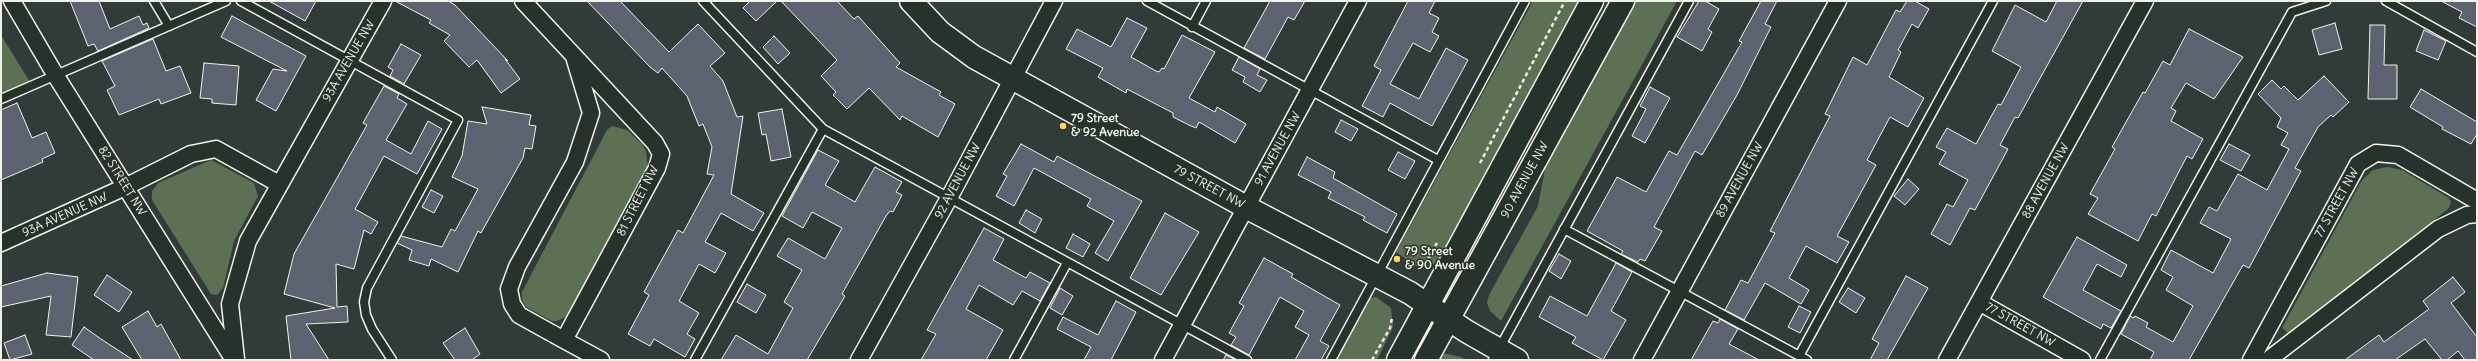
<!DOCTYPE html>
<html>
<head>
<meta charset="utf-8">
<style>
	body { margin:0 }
	#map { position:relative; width:2478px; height:361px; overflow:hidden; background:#313c3a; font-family:Delius,sans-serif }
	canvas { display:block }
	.frame { position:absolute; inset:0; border:2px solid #f4f1e8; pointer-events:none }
</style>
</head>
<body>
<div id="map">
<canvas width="2478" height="361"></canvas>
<div class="frame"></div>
</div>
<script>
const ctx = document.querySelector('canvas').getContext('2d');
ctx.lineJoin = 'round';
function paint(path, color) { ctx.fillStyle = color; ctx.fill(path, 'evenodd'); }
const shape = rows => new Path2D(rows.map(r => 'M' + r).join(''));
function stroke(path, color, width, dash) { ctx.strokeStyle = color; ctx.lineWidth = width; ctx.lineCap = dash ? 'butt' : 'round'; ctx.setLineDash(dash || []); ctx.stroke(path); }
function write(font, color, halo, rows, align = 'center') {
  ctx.font = font + ' Delius,sans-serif'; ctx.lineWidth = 3; ctx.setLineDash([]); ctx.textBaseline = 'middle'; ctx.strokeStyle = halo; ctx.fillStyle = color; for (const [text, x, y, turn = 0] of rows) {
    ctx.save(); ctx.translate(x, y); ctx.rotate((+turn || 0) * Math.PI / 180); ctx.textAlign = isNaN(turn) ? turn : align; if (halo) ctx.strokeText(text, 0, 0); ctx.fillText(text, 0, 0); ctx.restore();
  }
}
paint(shape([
	[1533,1,1578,1,1438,264,1417,267,1396,252],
	[1632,1,1677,1,1501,321,1490,311,1487,303,1489,295,1538,206,1546,163],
	[1,35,30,82,1,94],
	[612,126,627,130,642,144,646,151,648,167,568,316,557,321,552,321,526,307,522,300,522,292,607,130],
	[211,160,254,183,258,196,234,241,223,288,217,295,211,294,152,200,152,191,158,183],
	[2388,167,2402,170,2449,198,2451,203,2448,209,2288,333,2282,328,2362,180,2373,170],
	[1376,297,1391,308,1393,327,1377,360,1337,360,1370,298],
	[1438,352,1461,357,1466,360,1433,360]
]), '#5c7053');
const building = shape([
	[70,1,99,1,110,29,139,16,143,25,147,23,149,28,98,51,94,44,88,46,70,1],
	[269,1,316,1,305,21,269,1],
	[395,1,448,1,455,5,508,61,505,59,520,79,501,93,477,60,469,67,444,41,450,35,429,23,431,20,395,1],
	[587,1,620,1,669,52,698,24,725,53,710,66,723,81,737,117,743,116,731,194,764,213,753,231,721,213,705,242,726,253,715,273,699,264,679,301,699,313,687,334,695,339,685,357,654,339,650,346,628,334,649,295,644,292,670,245,678,230,683,233,714,175,707,174,712,147,703,124,699,126,687,96,662,68,658,73,650,67,587,1],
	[750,1,777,1,756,21,743,8,750,1],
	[781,1,837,1,854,19,858,16,900,63,896,67,941,92,939,95,955,104,938,137,902,116,900,120,869,88,847,109,833,95,836,92,821,76,837,60,781,1],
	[1270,1,1305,1,1294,20,1288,17,1265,59,1244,48,1270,1],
	[1408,1,1435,1,1429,13,1439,18,1432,32,1439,36,1430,52,1413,43,1390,84,1419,99,1446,48,1468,60,1432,126,1390,103,1383,117,1362,106,1381,70,1374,66,1408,1],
	[1699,1,1705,1,1719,9,1708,29,1712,32,1702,51,1677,37,1699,1],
	[1761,1,1777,1,1765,24,1771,27,1737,95,1702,155,1695,151,1654,227,1662,231,1645,261,1640,259,1638,262,1621,254,1623,251,1587,231,1617,177,1646,192,1669,151,1677,155,1742,42,1739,41,1761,1],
	[1907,1,1915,1,1929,9,1918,28,1912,24,1898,50,1901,52,1889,77,1924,98,1908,127,1890,117,1867,160,1876,165,1837,236,1849,242,1837,263,1806,246,1789,278,1809,290,1801,304,1765,283,1744,320,1725,310,1741,280,1748,283,1768,246,1775,233,1770,231,1830,116,1825,114,1853,57,1867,65,1896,10,1900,12,1907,1],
	[2057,1,2083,1,2018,118,2015,117,2000,145,2008,149,1975,210,1970,208,1950,245,1931,234,1947,204,1953,207,1968,180,1939,164,1946,152,1936,147,1947,128,1976,144,1998,104,2001,105,2021,67,1992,51,2015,5,2046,22,2057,1],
	[2441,1,2477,1,2477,27,2459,18,2462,12,2441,1],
	[232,16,306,56,276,111,256,100,273,69,287,71,221,37,232,16],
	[1127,18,1147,28,1131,57,1156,71,1159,72,1162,68,1164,69,1182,35,1215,52,1189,98,1215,112,1217,107,1246,124,1235,143,1199,122,1196,128,1189,125,1173,117,1173,113,1127,89,1126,93,1098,77,1103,68,1066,49,1077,29,1111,47,1127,18],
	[2335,23,2342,49,2319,55,2312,30,2335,23],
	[2370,25,2385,25,2384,65,2397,65,2397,99,2368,99,2370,25],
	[2189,29,2243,57,2214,99,2186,83,2171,108,2176,111,2171,121,2203,139,2192,159,2187,156,2156,216,2152,214,2138,241,2088,214,2098,198,2090,194,2115,149,2112,147,2143,92,2145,93,2163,61,2170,65,2189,29],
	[2424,30,2446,41,2438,60,2416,51,2424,30],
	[774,36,790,53,778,64,763,47,774,36],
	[153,39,166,71,180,66,191,93,161,104,159,99,119,115,107,90,115,86,102,61,153,39],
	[401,44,421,55,404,84,390,76,393,70,388,67,401,44],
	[1239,57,1260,69,1257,75,1267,80,1260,92,1243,82,1245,77,1232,70,1239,57],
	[204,63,239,66,236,105,212,103,212,99,200,98,204,63],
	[2324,76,2349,102,2333,117,2331,115,2318,127,2295,168,2301,171,2249,268,2243,265,2189,360,2150,360,2154,352,2121,334,2130,316,2134,318,2135,316,2148,323,2146,327,2173,342,2193,306,2166,290,2173,277,2161,270,2171,250,2213,273,2231,239,2200,223,2209,207,2217,211,2238,174,2267,190,2289,149,2281,145,2288,133,2277,127,2281,118,2258,94,2272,80,2281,89,2284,86,2298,100,2324,76],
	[384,86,399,94,397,98,407,104,386,140,411,154,428,121,442,129,417,174,384,156,355,209,378,222,371,234,364,230,354,269,336,264,337,307,347,306,348,322,306,324,329,360,291,360,286,316,335,308,284,294,294,254,367,125,363,123,384,86],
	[1650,87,1670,98,1645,143,1632,136,1646,109,1640,106,1650,87],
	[2421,89,2477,122,2477,134,2471,144,2442,129,2443,127,2410,107,2421,89],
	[17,103,32,138,46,132,55,153,42,159,43,162,1,180,1,110,17,103],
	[482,107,531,115,529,125,536,126,532,149,525,148,523,158,481,233,478,231,458,272,431,259,429,266,409,260,412,250,397,243,401,236,442,247,451,229,455,231,478,189,452,177,462,156,468,121,487,124,482,107],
	[782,109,791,157,771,161,766,134,762,135,758,113,782,109],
	[1341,120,1358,129,1351,141,1335,132,1341,120],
	[1021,144,1054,162,1057,156,1142,201,1108,261,1095,253,1114,221,1087,206,1091,199,1034,168,1014,206,996,196,1007,176,1003,174,1021,144],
	[2229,144,2250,155,2241,171,2220,160,2229,144],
	[818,150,839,161,825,185,855,202,875,167,902,182,896,192,902,195,893,212,890,211,886,216,842,294,845,296,807,360,721,360,736,335,768,354,793,308,784,302,802,270,777,256,788,238,825,259,842,228,812,212,803,228,782,216,818,150],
	[1398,152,1415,161,1405,179,1388,170,1398,152],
	[1307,157,1335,172,1333,178,1397,214,1387,233,1363,220,1365,217,1328,198,1331,192,1298,175,1307,157],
	[1908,179,1919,189,1905,205,1894,196,1908,179],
	[431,190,443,196,434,213,422,207,431,190],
	[1026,210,1042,219,1035,233,1019,223,1026,210],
	[1165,213,1199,232,1161,295,1130,278,1165,213],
	[984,228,1004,239,993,260,1026,278,1030,272,1050,283,1040,301,1022,291,1013,305,979,285,966,309,1003,330,986,360,921,360,936,334,927,330,984,228],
	[1073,234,1090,244,1083,257,1066,248,1073,234],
	[2077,237,2127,265,2121,277,2097,264,2083,290,2121,311,2111,328,2103,324,2101,329,2043,297,2077,237],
	[1559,254,1571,261,1561,279,1549,271,1559,254],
	[1264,258,1293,274,1291,277,1340,305,1320,341,1329,346,1321,360,1295,360,1309,335,1295,327,1304,311,1280,297,1249,355,1231,345,1236,337,1229,333,1244,306,1239,303,1264,258],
	[1616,263,1632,272,1611,311,1626,320,1603,360,1572,343,1576,337,1539,317,1550,296,1587,316,1616,263],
	[47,273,78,277,71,337,46,335,51,296,1,307,1,286,47,273],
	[107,275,132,292,119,312,94,295,107,275],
	[1906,276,1928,288,1887,360,1870,360,1879,343,1872,339,1906,276],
	[2453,277,2465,292,2451,303,2477,337,2477,360,2465,360,2458,351,2447,360,2442,360,2425,339,2395,360,2345,360,2379,335,2384,342,2429,309,2423,301,2453,277],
	[747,284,766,295,756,313,737,302,747,284],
	[1060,288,1073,296,1062,315,1050,308,1060,288],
	[1848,288,1865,298,1856,313,1839,302,1848,288],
	[1116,301,1136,312,1111,360,1084,360,1091,347,1057,329,1063,317,1098,335,1116,301],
	[1799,306,1811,312,1800,333,1788,327,1799,306],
	[148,311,157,327,161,324,181,360,142,360,122,327,148,311],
	[1720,319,1738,329,1729,344,1759,360,1691,360,1713,321,1718,323,1720,319],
	[84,327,101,339,133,360,94,360,72,345,84,327],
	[465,328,480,354,472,360,455,360,443,343,465,328],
	[25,335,32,354,10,360,4,343,25,335],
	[1226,355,1236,360,1223,360,1226,355]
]);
paint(building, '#5c626f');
stroke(building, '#f4f1e8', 1);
const lane = shape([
	[154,1,169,26],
	[241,1,458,120,367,288,364,302,366,315,372,329,392,360],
	[703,1,823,129,1247,360],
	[1147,1,1438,160],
	[2386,1,2477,52],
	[1192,27,1206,1],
	[1,99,226,1],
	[1564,229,1807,360],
	[1799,356,1993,1],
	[695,360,823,129],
	[1014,360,1067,263],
	[1331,360,1525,1],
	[1493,360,1689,1],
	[2100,360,2292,12,2326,1]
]);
const street = shape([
	[12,1,56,76,234,360],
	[523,1,655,143,661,154,657,168,564,340,601,360],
	[1,243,125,187,191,154,216,149,279,184],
	[1979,302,2082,360],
	[564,340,519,315,512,304,509,289,517,267,575,162,591,113,575,60],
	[236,359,230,304,248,241,383,1],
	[859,360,949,198,1054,1],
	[1163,360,1358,1],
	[1642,360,1838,1],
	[1947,360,2145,1],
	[2251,360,2358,164,2376,153,2398,155,2477,201],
	[2268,360,2438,229,2467,215,2477,214]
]);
const secondary = shape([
	[911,1,940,32,974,57,1246,207,1410,293,1466,331,1517,360],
	[1398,360,1592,1],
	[1426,360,1623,1]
]);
stroke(lane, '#f4f1e8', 11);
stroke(street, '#f4f1e8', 19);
stroke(secondary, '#f4f1e8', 25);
stroke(shape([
	[1480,163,1565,1],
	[1429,258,1429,255,1437,243],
	[1372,360,1390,328,1392,318]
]), '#f4f1e8', 2.5, [4, 3]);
stroke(lane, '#26332d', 8);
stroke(street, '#26332d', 16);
stroke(secondary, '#26332d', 22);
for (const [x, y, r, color] of [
	[1063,126,4,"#ffd166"],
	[1397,259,4,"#ffd166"]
]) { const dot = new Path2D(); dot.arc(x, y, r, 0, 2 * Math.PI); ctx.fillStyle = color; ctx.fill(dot); stroke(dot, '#26332d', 1.5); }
write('12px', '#f4f1e8', '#26332d', [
	["93A AVENUE NW",349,61,-60],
	["91 AVENUE NW",1278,149,-61],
	["90 AVENUE NW",1525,180,-61],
	["89 AVENUE NW",1740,180,-61],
	["82 STREET NW",122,181,58],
	["92 AVENUE NW",958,181,-62],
	["88 AVENUE NW",2046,181,-61],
	["79 STREET NW",1209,187,28],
	["81 STREET NW",638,201,-63],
	["77 STREET NW",2337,203,-61],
	["93A AVENUE NW",65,215,-24],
	["77 STREET NW",2020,325,29]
]);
write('bold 12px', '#f4f1e8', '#26332d', [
	["79 Street",1071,119],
	["& 92 Avenue",1071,133],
	["79 Street",1405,252],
	["& 90 Avenue",1405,266]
], 'left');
</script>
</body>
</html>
